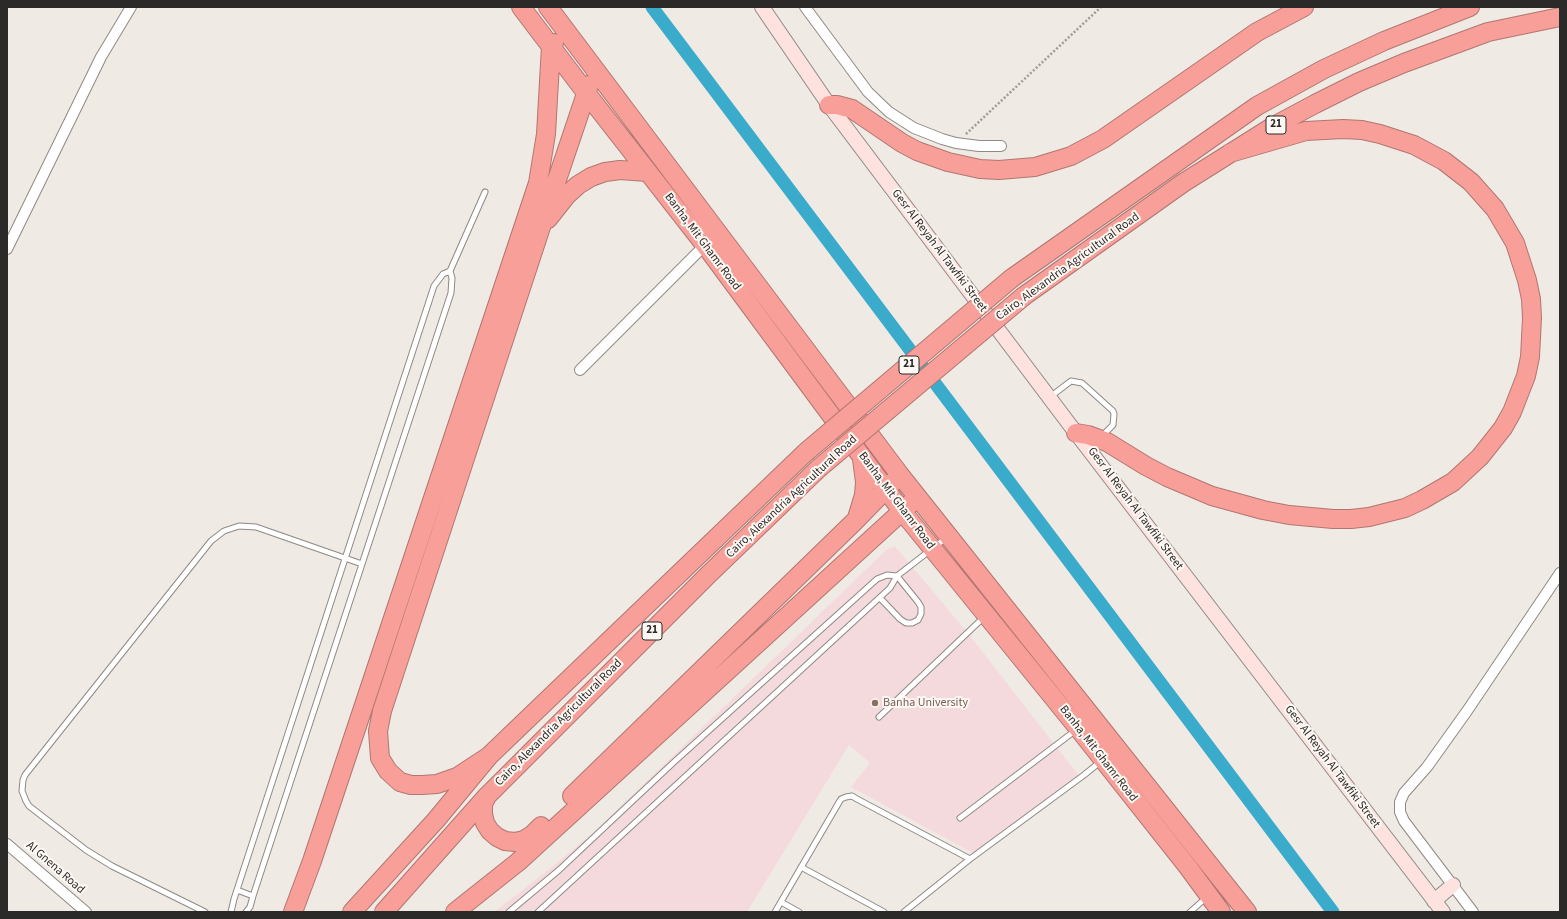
<!DOCTYPE html>
<html>
<head>
<meta charset="utf-8">
<style>
	body { margin:0 }
	#map { position:relative; width:1567px; height:919px; overflow:hidden; background:#f0eae5; font-family:"Source Sans 3",sans-serif }
	canvas { display:block }
	.frame { position:absolute; inset:0; border:8px solid #2c2a28; pointer-events:none }
</style>
</head>
<body>
<div id="map">
<canvas width="1567" height="919"></canvas>
<div class="frame"></div>
</div>
<script>
const ctx = document.querySelector('canvas').getContext('2d');
ctx.lineJoin = 'round';
function paint(path, color) { ctx.fillStyle = color; ctx.fill(path, 'evenodd'); }
const shape = rows => new Path2D(rows.map(r => 'M' + r).join(''));
function stroke(path, color, width, dash) { ctx.strokeStyle = color; ctx.lineWidth = width; ctx.lineCap = dash ? 'butt' : 'round'; ctx.setLineDash(dash || []); ctx.stroke(path); }
function write(font, color, halo, rows, align = 'center') {
  ctx.font = font + ' "Source Sans 3",sans-serif'; ctx.lineWidth = 4; ctx.setLineDash([]); ctx.textBaseline = 'middle'; ctx.strokeStyle = halo; ctx.fillStyle = color; for (const [text, x, y, turn = 0] of rows) {
    ctx.save(); ctx.translate(x, y); ctx.rotate((+turn || 0) * Math.PI / 180); ctx.textAlign = isNaN(turn) ? turn : align; if (halo) ctx.strokeText(text, 0, 0); ctx.fillText(text, 0, 0); ctx.restore();
  }
}
paint(shape([
	[895,546,967,632,1080,777,980,853,971,852,851,787,870,763,849,745,747,912,494,912,547,871,594,832,886,550]
]), '#f5dadd');
stroke(shape([
	[652,7,1333,912]
]), '#3aabcb', 13);
const lane = shape([
	[450,271,485,192],
	[1050,397,1071,381,1082,383,1113,411,1114,414,1113,425,1102,436],
	[879,717,984,617],
	[960,818,1076,730],
	[801,867,884,912],
	[237,890,253,896],
	[781,902,799,912],
	[205,912,112,866,86,850,29,806,26,801,22,791,23,780,25,775,211,541,224,531,239,526,256,527,362,564],
	[231,912,234,899,434,286,443,274,450,271,452,278,451,293,253,896,250,907,246,912],
	[509,912,559,870,674,762,877,579,887,575,897,576,918,602,921,607,921,614,918,620,912,623,906,623,900,619,880,598],
	[538,912,890,588,897,576,946,538],
	[775,912,838,804,841,799,846,797,852,796,857,799,970,859],
	[904,912,970,859,1084,775,1100,762],
	[1190,912,1207,897]
]);
const street = shape([
	[805,7,868,92,889,112,914,128,942,139,956,143,979,146,1001,146],
	[7,249,101,57,131,7],
	[580,370,705,245],
	[7,844,86,912],
	[1473,912,1404,821,1400,812,1400,802,1404,793,1427,767,1467,711,1560,573]
]);
const secondary = shape([
	[762,7,829,105,1076,433,1443,912],
	[1434,901,1453,885]
]);
const highway = shape([
	[521,7,587,94,705,245,902,511,1078,728,1188,867,1221,912],
	[548,7,900,475,1247,912],
	[829,105,837,105,852,109,902,143,917,151,948,162,980,169,999,170,1035,167,1071,156,1103,139,1257,32,1304,7],
	[548,219,567,195,578,185,591,177,605,172,620,170,647,172],
	[1012,278,1257,106,1324,69,1384,41,1470,7],
	[1024,296,1183,183,1272,127,1315,104,1359,82,1404,63,1488,32,1560,17],
	[1076,433,1088,435,1107,442,1146,466,1167,477,1212,496,1263,510,1289,515,1333,519,1351,519,1369,517,1405,508,1422,500,1453,482,1480,457,1503,428,1512,412,1526,376,1530,357,1532,318,1531,299,1527,280,1515,243,1495,209,1471,182,1444,161,1414,145,1380,134,1362,130,1343,129,1306,131,1230,153],
	[857,518,864,495,865,482,862,459],
	[489,756,457,777,437,784,422,785,411,785,400,782,388,771,380,758,378,731,382,711,541,227,589,85],
	[487,796,483,804,483,814,485,823,490,831,497,837,505,841,515,842,524,840,532,835,541,826],
	[572,796,855,521,894,481],
	[293,912,312,861,538,183,546,134,551,46,554,43],
	[352,912,436,820,489,756,806,452],
	[384,912,487,796,708,575,819,468],
	[455,912,518,862,911,503]
]);
stroke(lane, '#8e8984', 7);
stroke(street, '#8e8984', 12);
stroke(secondary, '#8e8984', 16);
stroke(highway, '#b17671', 20);
stroke(shape([
	[966,134,1101,7]
]), '#9f9b97', 2.5, [2, 2]);
stroke(lane, '#fff', 5);
stroke(street, '#fff', 10);
stroke(secondary, '#fde2e0', 14);
stroke(highway, '#f89f99', 18);
const highwayBridge = shape([
	[806,452,1012,278],
	[819,468,1024,296]
]);
stroke(highwayBridge, '#b17671', 20, []);
stroke(highwayBridge, '#f89f99', 18);
for (const [x, y, r, color] of [
	[875,703,4,"#8d6e63"]
]) { const dot = new Path2D(); dot.arc(x, y, r, 0, 2 * Math.PI); ctx.fillStyle = color; ctx.fill(dot); stroke(dot, '#fdf8f3', 1.5); }
for (const [x, y, w] of [
	[1276,125,20],
	[909,365,20],
	[652,631,20]
]) { const box = new Path2D(); box.roundRect(x - w / 2, y - 9, w, 18, 3); ctx.fillStyle = '#fdf8f3'; ctx.fill(box); stroke(box, '#2c2a28', 1); }
write('bold 11px', '#2c2a28', null, [
	["21",1276,125],
	["21",909,365],
	["21",652,631]
]);
write('12px', '#2c2a28', '#fdf8f3', [
	["Banha, Mit Ghamr Road",702,242,53],
	["Gesr Al Reyah Al Tawfiki Street",939,251,53],
	["Cairo, Alexandria Agricultural Road",1068,267,-36],
	["Cairo, Alexandria Agricultural Road",792,497,-43],
	["Banha, Mit Ghamr Road",896,501,53],
	["Gesr Al Reyah Al Tawfiki Street",1135,509,53],
	["Cairo, Alexandria Agricultural Road",559,723,-45],
	["Banha, Mit Ghamr Road",1098,754,52],
	["Gesr Al Reyah Al Tawfiki Street",1332,767,53],
	["Al Gnena Road",55,868,41]
]);
write('12px', '#785e54', '#fdf8f3', [
	["Banha University",883,703]
], 'left');
</script>
</body>
</html>
